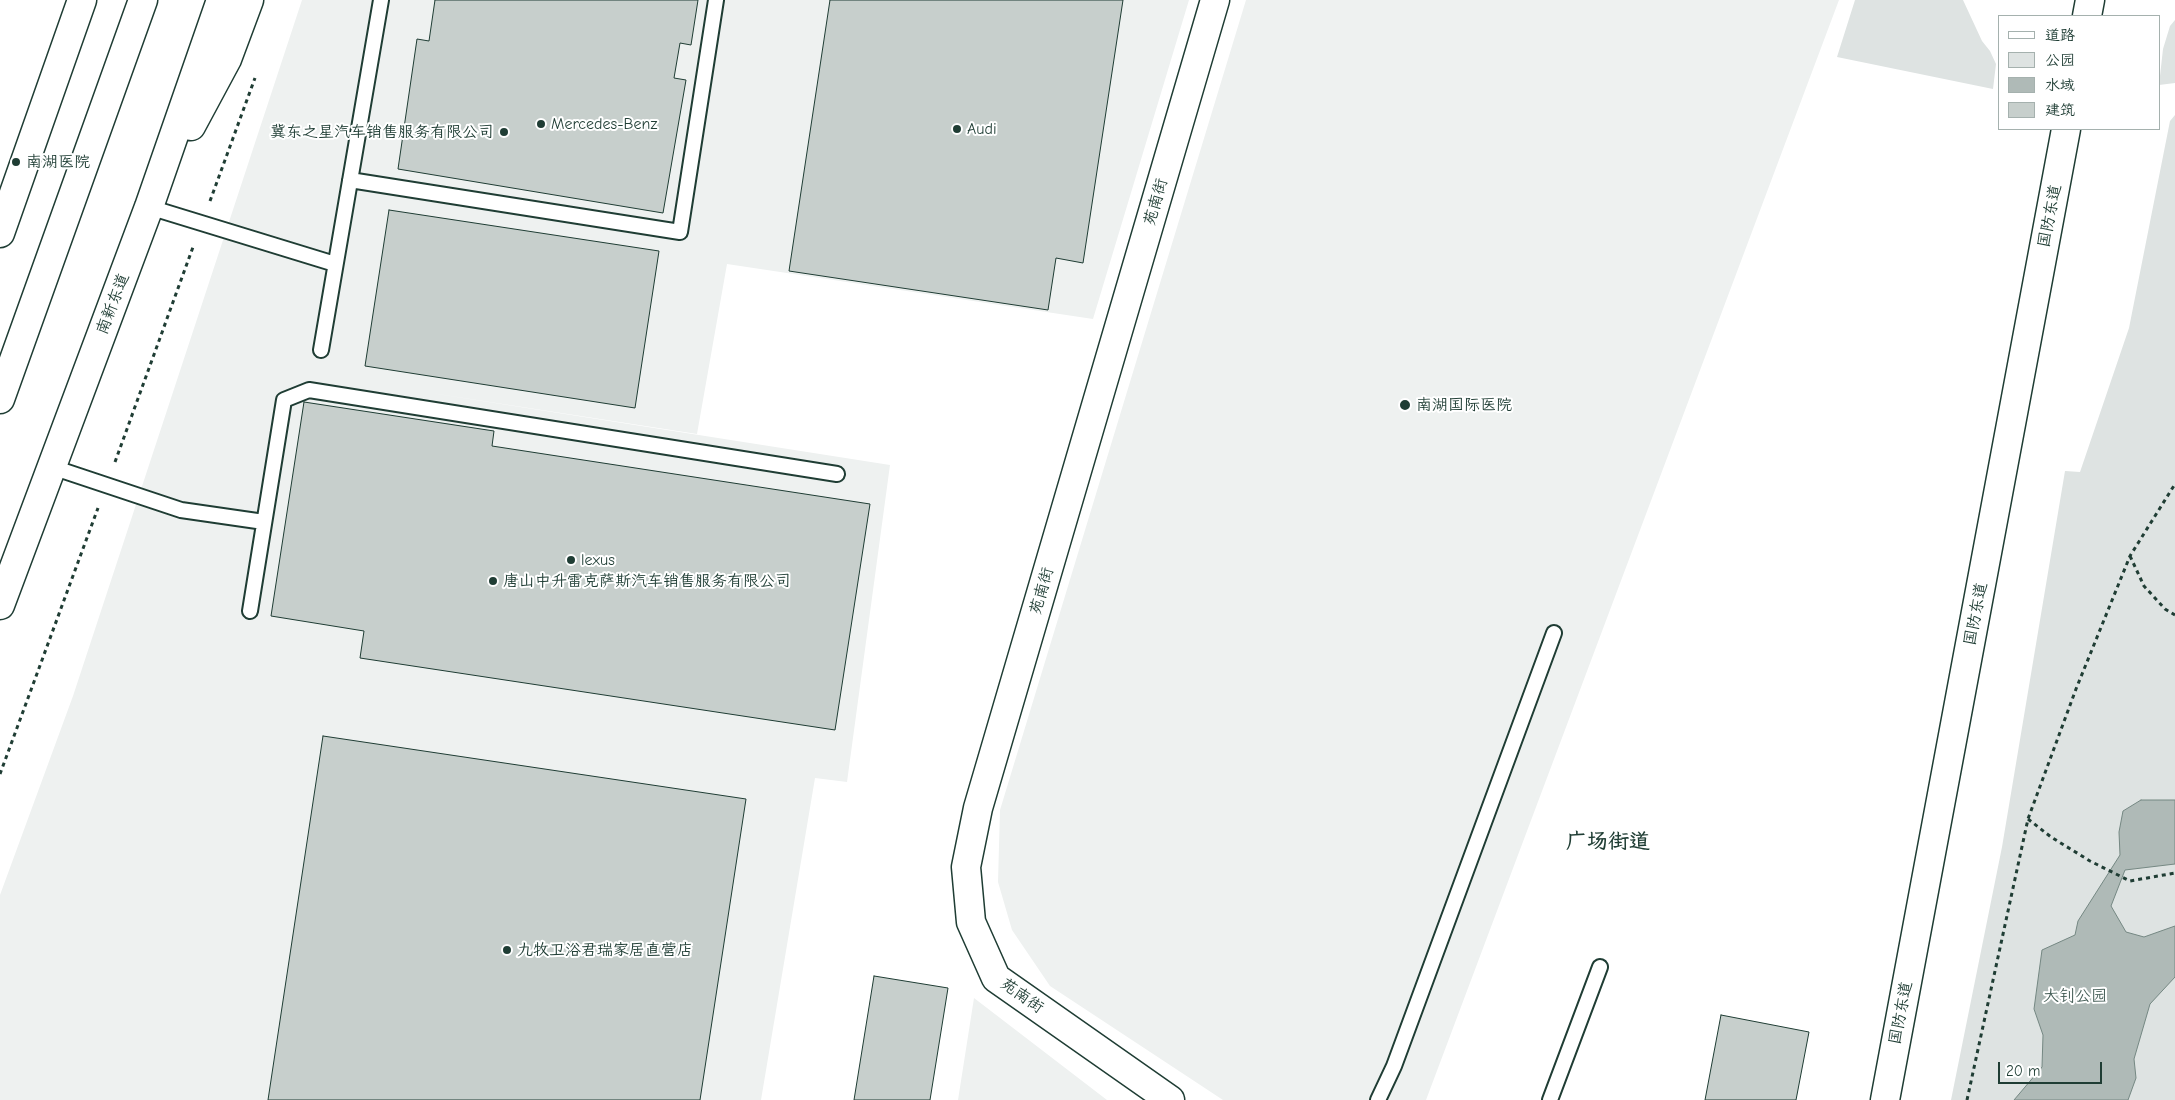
<!DOCTYPE html>
<html>
<head>
<meta charset="utf-8">
<style>
	body { margin:0 }
	#map { position:relative; width:2175px; height:1100px; overflow:hidden; background:#fff; font-family:"Comic Neue","LXGW WenKai TC",sans-serif }
	canvas { display:block }
	.legend { position:absolute; left:1998px; top:15px; width:162px; height:115px; box-sizing:border-box; background:#fff; border:1px solid #a5b1ae; margin:0; padding:6px 9px; list-style:none; font-size:15px; color:#1f3d34 }
	.legend li { display:flex; align-items:center; gap:10px; height:25px }
	.legend b { width:25px; border:1px solid #a5b1ae }
	.scale { position:absolute; left:1998px; top:1062px; width:104px; height:22px; box-sizing:border-box; border:2px solid #1f3d34; border-top:0; padding-left:6px; font-size:15px; line-height:18px; white-space:nowrap; color:#1f3d34; -webkit-text-stroke:4px #fff; paint-order:stroke }
</style>
</head>
<body>
<div id="map">
<canvas width="2175" height="1100"></canvas>
<ul class="legend">
<li><b style="height:6px;background:#fff"></b>道路</li>
<li><b style="height:14px;background:#dee3e2"></b>公园</li>
<li><b style="height:14px;background:#afbab7"></b>水域</li>
<li><b style="height:14px;background:#c7cfcc"></b>建筑</li>
</ul>
<div class="scale">20 m</div>
</div>
<script>
const ctx = document.querySelector('canvas').getContext('2d');
ctx.lineJoin = 'round';
function paint(path, color) { ctx.fillStyle = color; ctx.fill(path, 'evenodd'); }
const shape = rows => new Path2D(rows.map(r => 'M' + r).join(''));
function stroke(path, color, width, dash) { ctx.strokeStyle = color; ctx.lineWidth = width; ctx.lineCap = dash ? 'butt' : 'round'; ctx.setLineDash(dash || []); ctx.stroke(path); }
function write(font, color, halo, rows, align = 'center') {
  ctx.font = font + ' "Comic Neue","LXGW WenKai TC",sans-serif'; ctx.lineWidth = 4; ctx.setLineDash([]); ctx.textBaseline = 'middle'; ctx.strokeStyle = halo; ctx.fillStyle = color; for (const [text, x, y, turn = 0] of rows) {
    ctx.save(); ctx.translate(x, y); ctx.rotate((+turn || 0) * Math.PI / 180); ctx.textAlign = isNaN(turn) ? turn : align; if (halo) ctx.strokeText(text, 0, 0); ctx.fillText(text, 0, 0); ctx.restore();
  }
}
paint(shape([
	[302,0,1189,0,1093,319,727,264,697,434,412,390,890,465,847,782,815,778,761,1100,0,1100,0,895,73,696],
	[1246,0,1839,0,1426,1100,1223,1100,1050,986,1012,930,998,882,1000,810],
	[974,998,1107,1100,958,1100]
]), '#eef1f0');
paint(shape([
	[1855,0,1963,0,1982,41,1990,51,1996,64,1993,89,1837,57],
	[2175,20,2175,83,2159,85,2163,49,2170,26],
	[2175,115,2175,1100,1951,1100,2002,847,2065,471,2080,472,2129,328,2170,121]
]), '#dee3e2');
const water = shape([
	[2141,800,2175,800,2175,864,2125,870,2111,906,2126,932,2144,937,2175,926,2175,977,2150,1004,2134,1059,2136,1078,2128,1100,2014,1100,2042,1067,2043,1035,2034,1009,2042,950,2075,935,2078,921,2120,855,2119,832,2123,811,2141,800]
]);
paint(water, '#afbab7');
stroke(water, '#758883', 1);
const building = shape([
	[435,0,698,0,691,45,680,43,674,78,686,80,663,213,398,169,417,39,429,41,435,0],
	[830,0,1123,0,1083,263,1056,258,1048,310,789,271,830,0],
	[389,210,659,251,635,408,365,366,389,210],
	[304,402,494,431,492,446,870,504,835,730,360,658,364,631,271,616,304,402],
	[323,736,746,799,700,1100,268,1100,323,736],
	[874,976,948,988,930,1100,854,1100,874,976],
	[1721,1015,1809,1032,1796,1100,1705,1100,1721,1015]
]);
paint(building, '#c7cfcc');
stroke(building, '#1f3d34', 1);
const lane = shape([
	[350,180,680,232,716,0],
	[149,207,335,264],
	[321,350,381,0],
	[52,467,181,510,264,522],
	[250,611,284,400,309,390,837,474],
	[1378,1100,1394,1066,1554,633],
	[1550,1100,1600,967]
]);
const street = shape([
	[1170,1100,996,978,971,922,966,867,978,808,1215,0]
]);
const secondary = shape([
	[2087,16,2090,0],
	[1885,1100,2066,129]
]);
const primary = shape([
	[191,126,227,59,249,0],
	[0,233,82,0],
	[0,399,143,0],
	[0,605,149,207,221,0]
]);
stroke(lane, '#1f3d34', 18);
stroke(street, '#1f3d34', 31);
stroke(secondary, '#1f3d34', 31);
stroke(primary, '#1f3d34', 31);
stroke(shape([
	[210,201,255,78],
	[115,462,193,247],
	[2130,556,2144,586,2165,609,2175,615],
	[0,774,98,508],
	[2028,819,2051,837,2090,861,2130,881,2175,873],
	[1967,1100,2028,819,2076,689,2130,556,2175,484]
]), '#1f3d34', 3, [4, 4]);
stroke(lane, '#fff', 14);
stroke(street, '#fff', 28);
stroke(secondary, '#fff', 28);
stroke(primary, '#fff', 28);
for (const [x, y, r, color] of [
	[541,124,5,"#1f3d34"],
	[957,129,5,"#1f3d34"],
	[504,132,5,"#1f3d34"],
	[16,162,5,"#1f3d34"],
	[1405,405,6,"#1f3d34"],
	[571,560,5,"#1f3d34"],
	[493,581,5,"#1f3d34"],
	[507,950,5,"#1f3d34"]
]) { const dot = new Path2D(); dot.arc(x, y, r, 0, 2 * Math.PI); ctx.fillStyle = color; ctx.fill(dot); stroke(dot, '#fff', 2); }
write('16px', '#1f3d34', '#fff', [
	["Mercedes-Benz",551,124],
	["Audi",967,129],
	["冀东之星汽车销售服务有限公司",494,132,"right"],
	["南湖医院",26,162],
	["南湖国际医院",1416,405],
	["lexus",581,560],
	["唐山中升雷克萨斯汽车销售服务有限公司",503,581],
	["九牧卫浴君瑞家居直营店",517,950]
], 'left');
write('16px', '#1f3d34', '#fff', [
	["苑南街",1156,202,-74],
	["国防东道",2050,216,-79],
	["南新东道",113,304,-69],
	["苑南街",1042,591,-74],
	["国防东道",1976,614,-79],
	["苑南街",1022,996,35],
	["国防东道",1901,1013,-79]
]);
write('16px', '#455e57', '#fff', [
	["大钊公园",2075,996]
]);
write('bold 21px', '#1f3d34', '#fff', [
	["广场街道",1608,842]
]);
</script>
</body>
</html>
